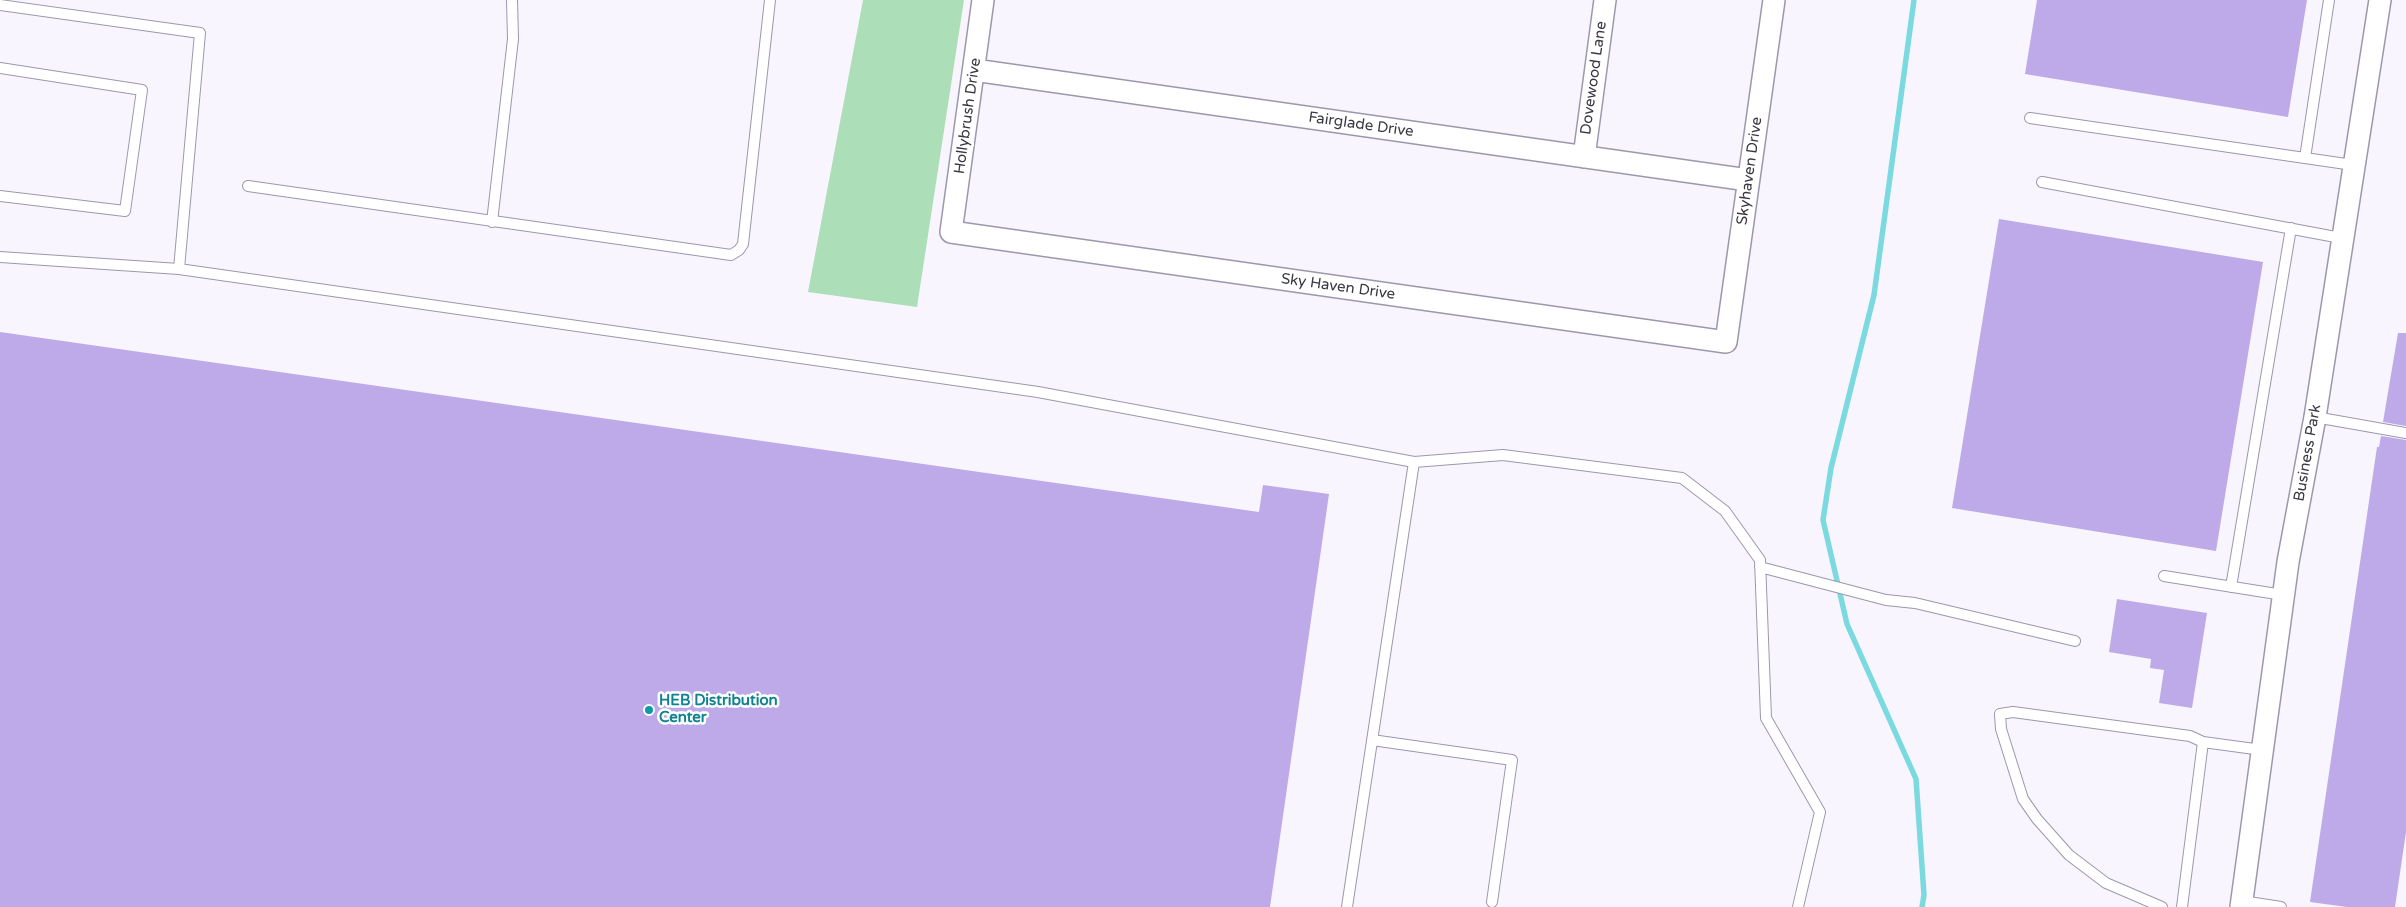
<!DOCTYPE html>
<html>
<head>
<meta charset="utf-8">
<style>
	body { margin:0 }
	canvas { display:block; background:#f8f5fe }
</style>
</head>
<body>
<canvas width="2406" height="907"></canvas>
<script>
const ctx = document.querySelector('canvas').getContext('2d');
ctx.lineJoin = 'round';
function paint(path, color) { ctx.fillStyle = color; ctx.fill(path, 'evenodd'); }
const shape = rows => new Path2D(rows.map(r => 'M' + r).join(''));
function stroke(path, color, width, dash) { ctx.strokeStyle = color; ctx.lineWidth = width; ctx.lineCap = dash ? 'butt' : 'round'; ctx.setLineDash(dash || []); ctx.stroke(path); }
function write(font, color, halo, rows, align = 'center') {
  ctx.font = font + ' "Varela Round",sans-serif'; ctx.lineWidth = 5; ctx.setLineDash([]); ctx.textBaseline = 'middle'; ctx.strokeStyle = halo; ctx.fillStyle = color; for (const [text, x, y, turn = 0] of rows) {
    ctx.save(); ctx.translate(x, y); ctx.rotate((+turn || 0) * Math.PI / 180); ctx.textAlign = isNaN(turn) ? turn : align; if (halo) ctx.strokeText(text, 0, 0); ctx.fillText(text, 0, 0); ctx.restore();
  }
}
paint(shape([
	[863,0,964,0,917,307,808,292]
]), '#acdfb7');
stroke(shape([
	[1914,0,1874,295,1831,468,1823,520,1847,624,1916,779,1924,895,1922,907]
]), '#7bdae0', 5.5);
paint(shape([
	[2037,0,2307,0,2288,117,2025,74],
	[1999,219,2263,262,2216,551,1952,508],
	[0,332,1259,512,1263,485,1329,494,1270,907,0,907],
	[2398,333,2406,333,2406,426,2383,422],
	[2381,436,2406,440,2406,832,2395,907,2347,907,2310,902,2377,447,2379,447],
	[2117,599,2207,613,2192,708,2159,703,2164,670,2150,668,2151,659,2109,652]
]), '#beaae8');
const lane = shape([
	[0,5,200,33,179,269,1038,392,1414,462,1347,907],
	[0,68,142,90,125,211,0,196],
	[2030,118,2353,165],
	[2305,158,2329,0],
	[2042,182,2341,238],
	[248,186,731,255,739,250,743,244,770,0],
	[492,222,513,39,512,0],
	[0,257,179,269],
	[2315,417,2406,433],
	[1414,462,1503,455,1682,478,1725,511,1760,560,1766,718,1820,812,1798,907],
	[1760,567,1886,600,1915,603,2075,641],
	[2164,576,2283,595],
	[2231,587,2291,228],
	[1372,740,1512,760,1492,902],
	[2242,901,2281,907],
	[2162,907,2106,883,2069,855,2037,819,2023,799,2001,729,2000,714,2013,712,2190,736,2203,742],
	[2182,907,2203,742,2262,750]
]);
const street = shape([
	[983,0,951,232,1726,342,1774,0],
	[974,70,1748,180],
	[1584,157,1605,0],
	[2241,907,2288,562,2315,417,2380,0]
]);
stroke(lane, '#9d97ad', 12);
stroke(street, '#9d97ad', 24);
stroke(lane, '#fff', 10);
stroke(street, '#fff', 21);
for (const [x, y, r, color] of [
	[649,710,5,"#0f9aa8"]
]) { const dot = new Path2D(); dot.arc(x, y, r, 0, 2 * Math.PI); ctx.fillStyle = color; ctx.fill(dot); stroke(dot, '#fff', 2); }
write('15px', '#3a3740', '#fff', [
	["Dovewood Lane",1594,78,-82],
	["Hollybrush Drive",968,116,-82],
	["Fairglade Drive",1361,125,8],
	["Skyhaven Drive",1750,171,-82],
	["Sky Haven Drive",1338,287,8],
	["Business Park",2308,453,-80]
]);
write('bold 15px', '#0d838f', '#fff', [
	["HEB Distribution",659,701],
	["Center",659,718]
], 'left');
</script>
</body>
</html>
